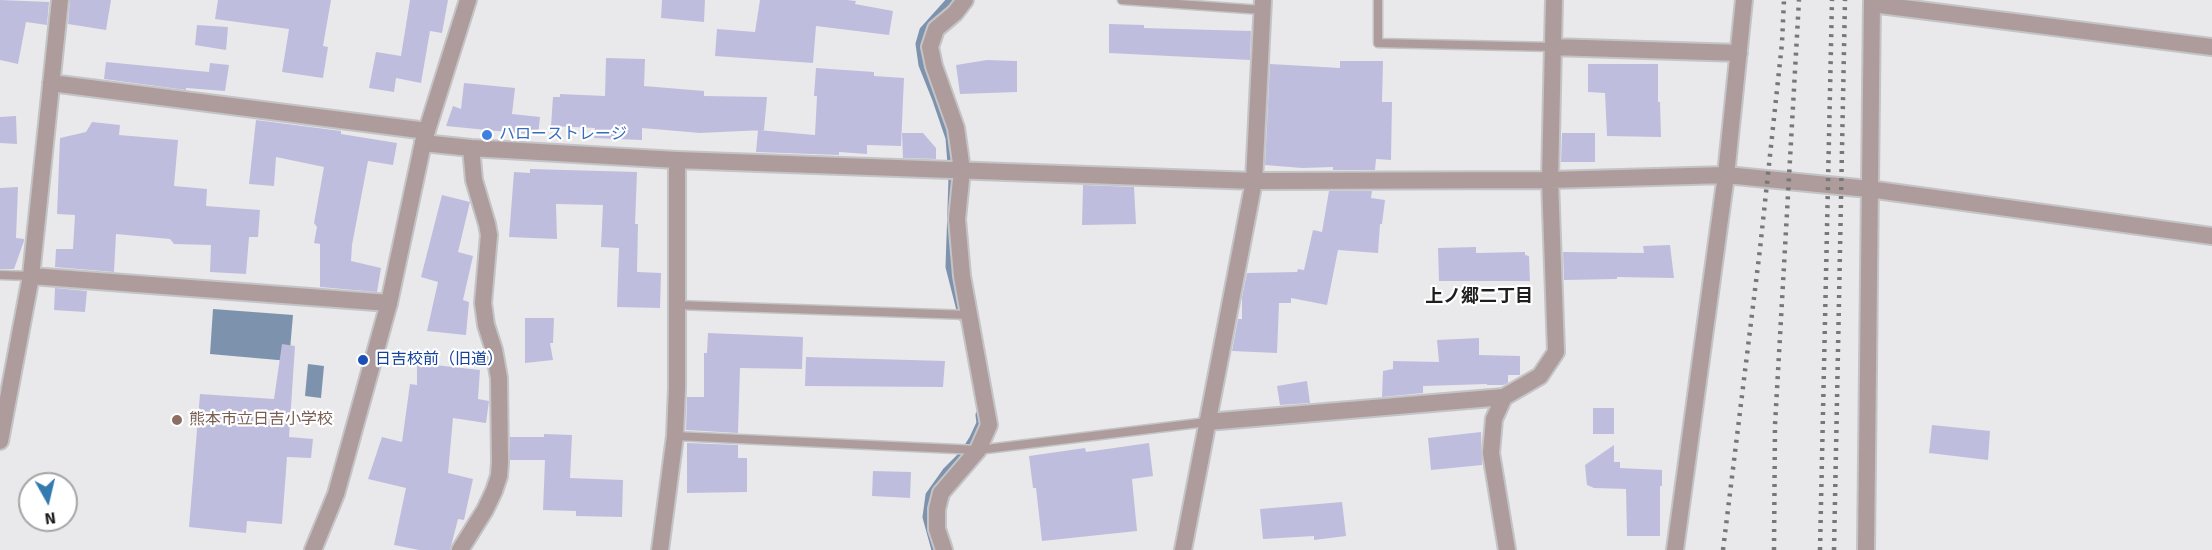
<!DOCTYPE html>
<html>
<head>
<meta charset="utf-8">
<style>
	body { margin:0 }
	#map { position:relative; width:2212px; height:550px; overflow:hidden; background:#e9e9ec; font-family:Signika,sans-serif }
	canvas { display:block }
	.north { position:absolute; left:18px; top:472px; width:60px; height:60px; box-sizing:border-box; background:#fff; border:2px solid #a5a5a5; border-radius:50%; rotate:172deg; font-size:16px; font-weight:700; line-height:24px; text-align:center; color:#1e1e1f }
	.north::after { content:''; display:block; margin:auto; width:21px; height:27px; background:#347aaf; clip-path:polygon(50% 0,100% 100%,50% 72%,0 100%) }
</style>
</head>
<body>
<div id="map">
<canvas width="2212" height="550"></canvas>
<div class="north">N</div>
</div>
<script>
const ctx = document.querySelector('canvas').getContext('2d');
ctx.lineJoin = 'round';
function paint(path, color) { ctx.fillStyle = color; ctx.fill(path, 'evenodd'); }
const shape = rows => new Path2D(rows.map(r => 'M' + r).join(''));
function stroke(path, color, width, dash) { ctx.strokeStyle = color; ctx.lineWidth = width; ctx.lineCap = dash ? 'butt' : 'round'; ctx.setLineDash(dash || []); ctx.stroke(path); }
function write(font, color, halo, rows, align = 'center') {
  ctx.font = font + ' Signika,"Noto Sans JP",sans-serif'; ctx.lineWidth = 4.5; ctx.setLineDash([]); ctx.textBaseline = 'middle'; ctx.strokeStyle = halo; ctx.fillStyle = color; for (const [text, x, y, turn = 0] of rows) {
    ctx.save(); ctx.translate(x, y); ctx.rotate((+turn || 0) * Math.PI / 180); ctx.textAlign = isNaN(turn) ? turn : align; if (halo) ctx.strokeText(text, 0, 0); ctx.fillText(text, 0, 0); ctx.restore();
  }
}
paint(shape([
	[213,309,293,315,289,361,210,354],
	[308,364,324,366,321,398,305,396]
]), '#7d93ad');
stroke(shape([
	[950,0,923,30,919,44,922,65,936,100,949,138,952,178,949,267,962,318],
	[935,550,926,517,929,495,946,471,963,454,973,438,980,423,979,415]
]), '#7d93ad', 7);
paint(shape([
	[0,0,49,2,47,25,26,22,18,64,0,60],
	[70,0,111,0,106,30,68,24],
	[218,0,331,0,323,46,328,47,323,78,282,72,289,29,215,19],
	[410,0,448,0,442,33,430,31,421,83,396,78,394,92,369,88,376,52,401,56],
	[662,0,705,0,704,22,661,18],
	[760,0,846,0,856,1,855,4,893,11,889,35,816,26,813,63,715,56,717,29,755,32],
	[1109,24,1144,25,1144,28,1251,31,1250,60,1109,53],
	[197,25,228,27,226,50,195,45],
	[606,58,645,59,644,86,704,91,704,96,767,97,764,130,700,133,642,128,642,140,594,138,595,128,551,126,553,97,560,97,560,94,605,96],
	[987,60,1017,61,1017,92,960,94,956,65],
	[1340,61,1383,61,1382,102,1392,102,1391,160,1376,159,1375,170,1333,170,1333,167,1302,168,1265,165,1270,64,1340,68],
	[106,62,209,72,210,63,229,65,225,91,186,88,186,90,104,79],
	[1588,64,1658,64,1658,102,1660,102,1661,137,1607,136,1605,93,1588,92],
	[816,68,874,72,874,76,904,78,901,146,867,145,867,154,839,152,839,155,756,152,758,130,815,135,817,96,814,96],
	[464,83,515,88,512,114,540,117,538,135,446,126,453,106,461,109],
	[16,116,17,144,0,143,0,117],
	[256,120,341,131,341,134,397,143,393,165,368,161,352,245,351,261,381,268,377,292,320,287,320,244,314,243,317,227,314,223,324,167,276,157,274,186,249,184],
	[92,122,120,125,119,135,178,140,174,186,207,189,206,206,260,210,258,237,249,237,246,274,210,272,211,245,174,244,170,239,116,234,114,272,55,267,56,249,73,249,75,215,57,214,60,138,86,132],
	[902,133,923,133,936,148,936,159,903,158],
	[1562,133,1595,133,1595,162,1561,162],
	[530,169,637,172,635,224,638,224,637,272,661,273,660,308,617,307,619,248,601,247,603,205,556,204,557,239,509,237,514,172,530,173],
	[1083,185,1134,187,1136,224,1082,225],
	[18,187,16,238,24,239,24,241,14,269,0,269,0,188],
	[1329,191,1372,191,1371,198,1385,200,1382,224,1380,224,1378,253,1338,250,1327,305,1291,298,1291,303,1279,303,1277,353,1232,351,1238,319,1242,319,1242,297,1247,273,1297,272,1298,269,1304,270,1313,230,1322,232],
	[442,195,470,202,458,252,473,256,463,300,469,302,466,335,427,331,438,282,421,277],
	[1670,245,1674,278,1617,277,1617,279,1564,280,1563,252,1644,253,1643,246],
	[1476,247,1476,253,1525,252,1525,255,1529,256,1530,281,1439,281,1438,248],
	[55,288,87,291,85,312,54,310],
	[525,318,554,318,553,343,550,343,553,360,525,363],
	[708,333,803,337,802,369,740,368,738,433,686,430,687,397,704,397,704,353,707,353],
	[1479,338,1479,355,1520,356,1520,375,1508,375,1508,383,1503,385,1487,385,1487,384,1423,386,1423,393,1382,397,1383,371,1393,369,1393,361,1439,362,1437,340],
	[282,344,295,346,289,437,313,439,311,458,287,457,282,524,247,521,246,533,189,527,200,394,274,399],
	[806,357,945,361,943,387,805,386],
	[417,363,480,370,478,399,489,401,486,423,453,418,448,473,473,479,464,520,458,519,450,550,419,550,394,545,406,488,368,479,382,437,402,442,410,384,417,385],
	[1307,381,1310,403,1280,405,1277,386],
	[1593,408,1614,408,1614,434,1593,434],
	[1932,425,1990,431,1988,460,1929,453],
	[1481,432,1482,465,1431,470,1428,438],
	[544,434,572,435,570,478,623,480,622,517,576,516,576,511,543,510,545,460,510,460,510,437,544,437],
	[687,443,738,445,738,458,747,458,747,492,687,493],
	[1149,443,1153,476,1132,479,1137,531,1042,541,1036,488,1033,488,1029,456,1085,448,1086,452],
	[1614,445,1614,462,1620,462,1620,468,1662,470,1662,486,1660,486,1660,536,1627,536,1626,489,1594,488,1587,485,1585,465],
	[873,471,911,472,910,498,872,496],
	[1342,502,1346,536,1314,540,1314,536,1263,539,1260,509]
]), '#bfbdde');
const service = shape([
	[1122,0,1262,10],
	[1378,0,1378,43,1553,47],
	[0,275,31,276],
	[676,305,969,315],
	[675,436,978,450,1207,422]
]);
const minor = shape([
	[1872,4,2212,47],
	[1553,47,1739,53],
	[51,83,427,131],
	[423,143,471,148,677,160,1254,181,1550,180,1726,175,1869,189,2212,236],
	[31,276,389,303],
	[1504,397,1494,419,1491,453,1507,550],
	[1207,422,1504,397,1540,376,1556,352,1550,180,1554,0],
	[0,441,31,276,60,0],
	[460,550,485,510,494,491,499,476,500,462,499,378,494,350,486,325,483,303,489,235,487,224,474,180,471,148],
	[660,550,675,436,677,388,677,160],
	[944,550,937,529,937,509,941,493,978,450,989,425,962,276,957,219,962,170,956,128,934,66,930,47,936,29,955,13,965,0],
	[1183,550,1254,181,1263,0],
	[1675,550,1726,175,1744,0],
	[1866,550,1872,0]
]);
const tertiary = shape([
	[313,550,336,494,389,303,423,143,468,0]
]);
stroke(service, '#c4c4c7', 11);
stroke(minor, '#c4c4c7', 20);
stroke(tertiary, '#c4c4c7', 20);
stroke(service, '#ae9c9c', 8);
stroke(minor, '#ae9c9c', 16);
stroke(tertiary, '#ae9c9c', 16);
stroke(shape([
	[1723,550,1760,249,1782,43,1784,0],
	[1774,550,1775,425,1799,0],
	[1820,550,1832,0],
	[1834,550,1845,0]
]), '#777778', 4.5, [3, 6]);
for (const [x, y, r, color] of [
	[487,135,6,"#3f7fe0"],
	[363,360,6,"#1a4fb4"],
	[177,420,6,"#8d6e63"]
]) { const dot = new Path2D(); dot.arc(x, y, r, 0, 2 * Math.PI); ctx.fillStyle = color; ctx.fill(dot); stroke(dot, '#fff', 2); }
write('16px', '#366cbe', '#fff', [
	["ハローストレージ",499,135]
], 'left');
write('16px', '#164399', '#fff', [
	["日吉校前（旧道）",375,360]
], 'left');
write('16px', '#785e54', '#fff', [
	["熊本市立日吉小学校",189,420]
], 'left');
write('bold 18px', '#1e1e1f', '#fff', [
	["上ノ郷二丁目",1479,297]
]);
</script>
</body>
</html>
